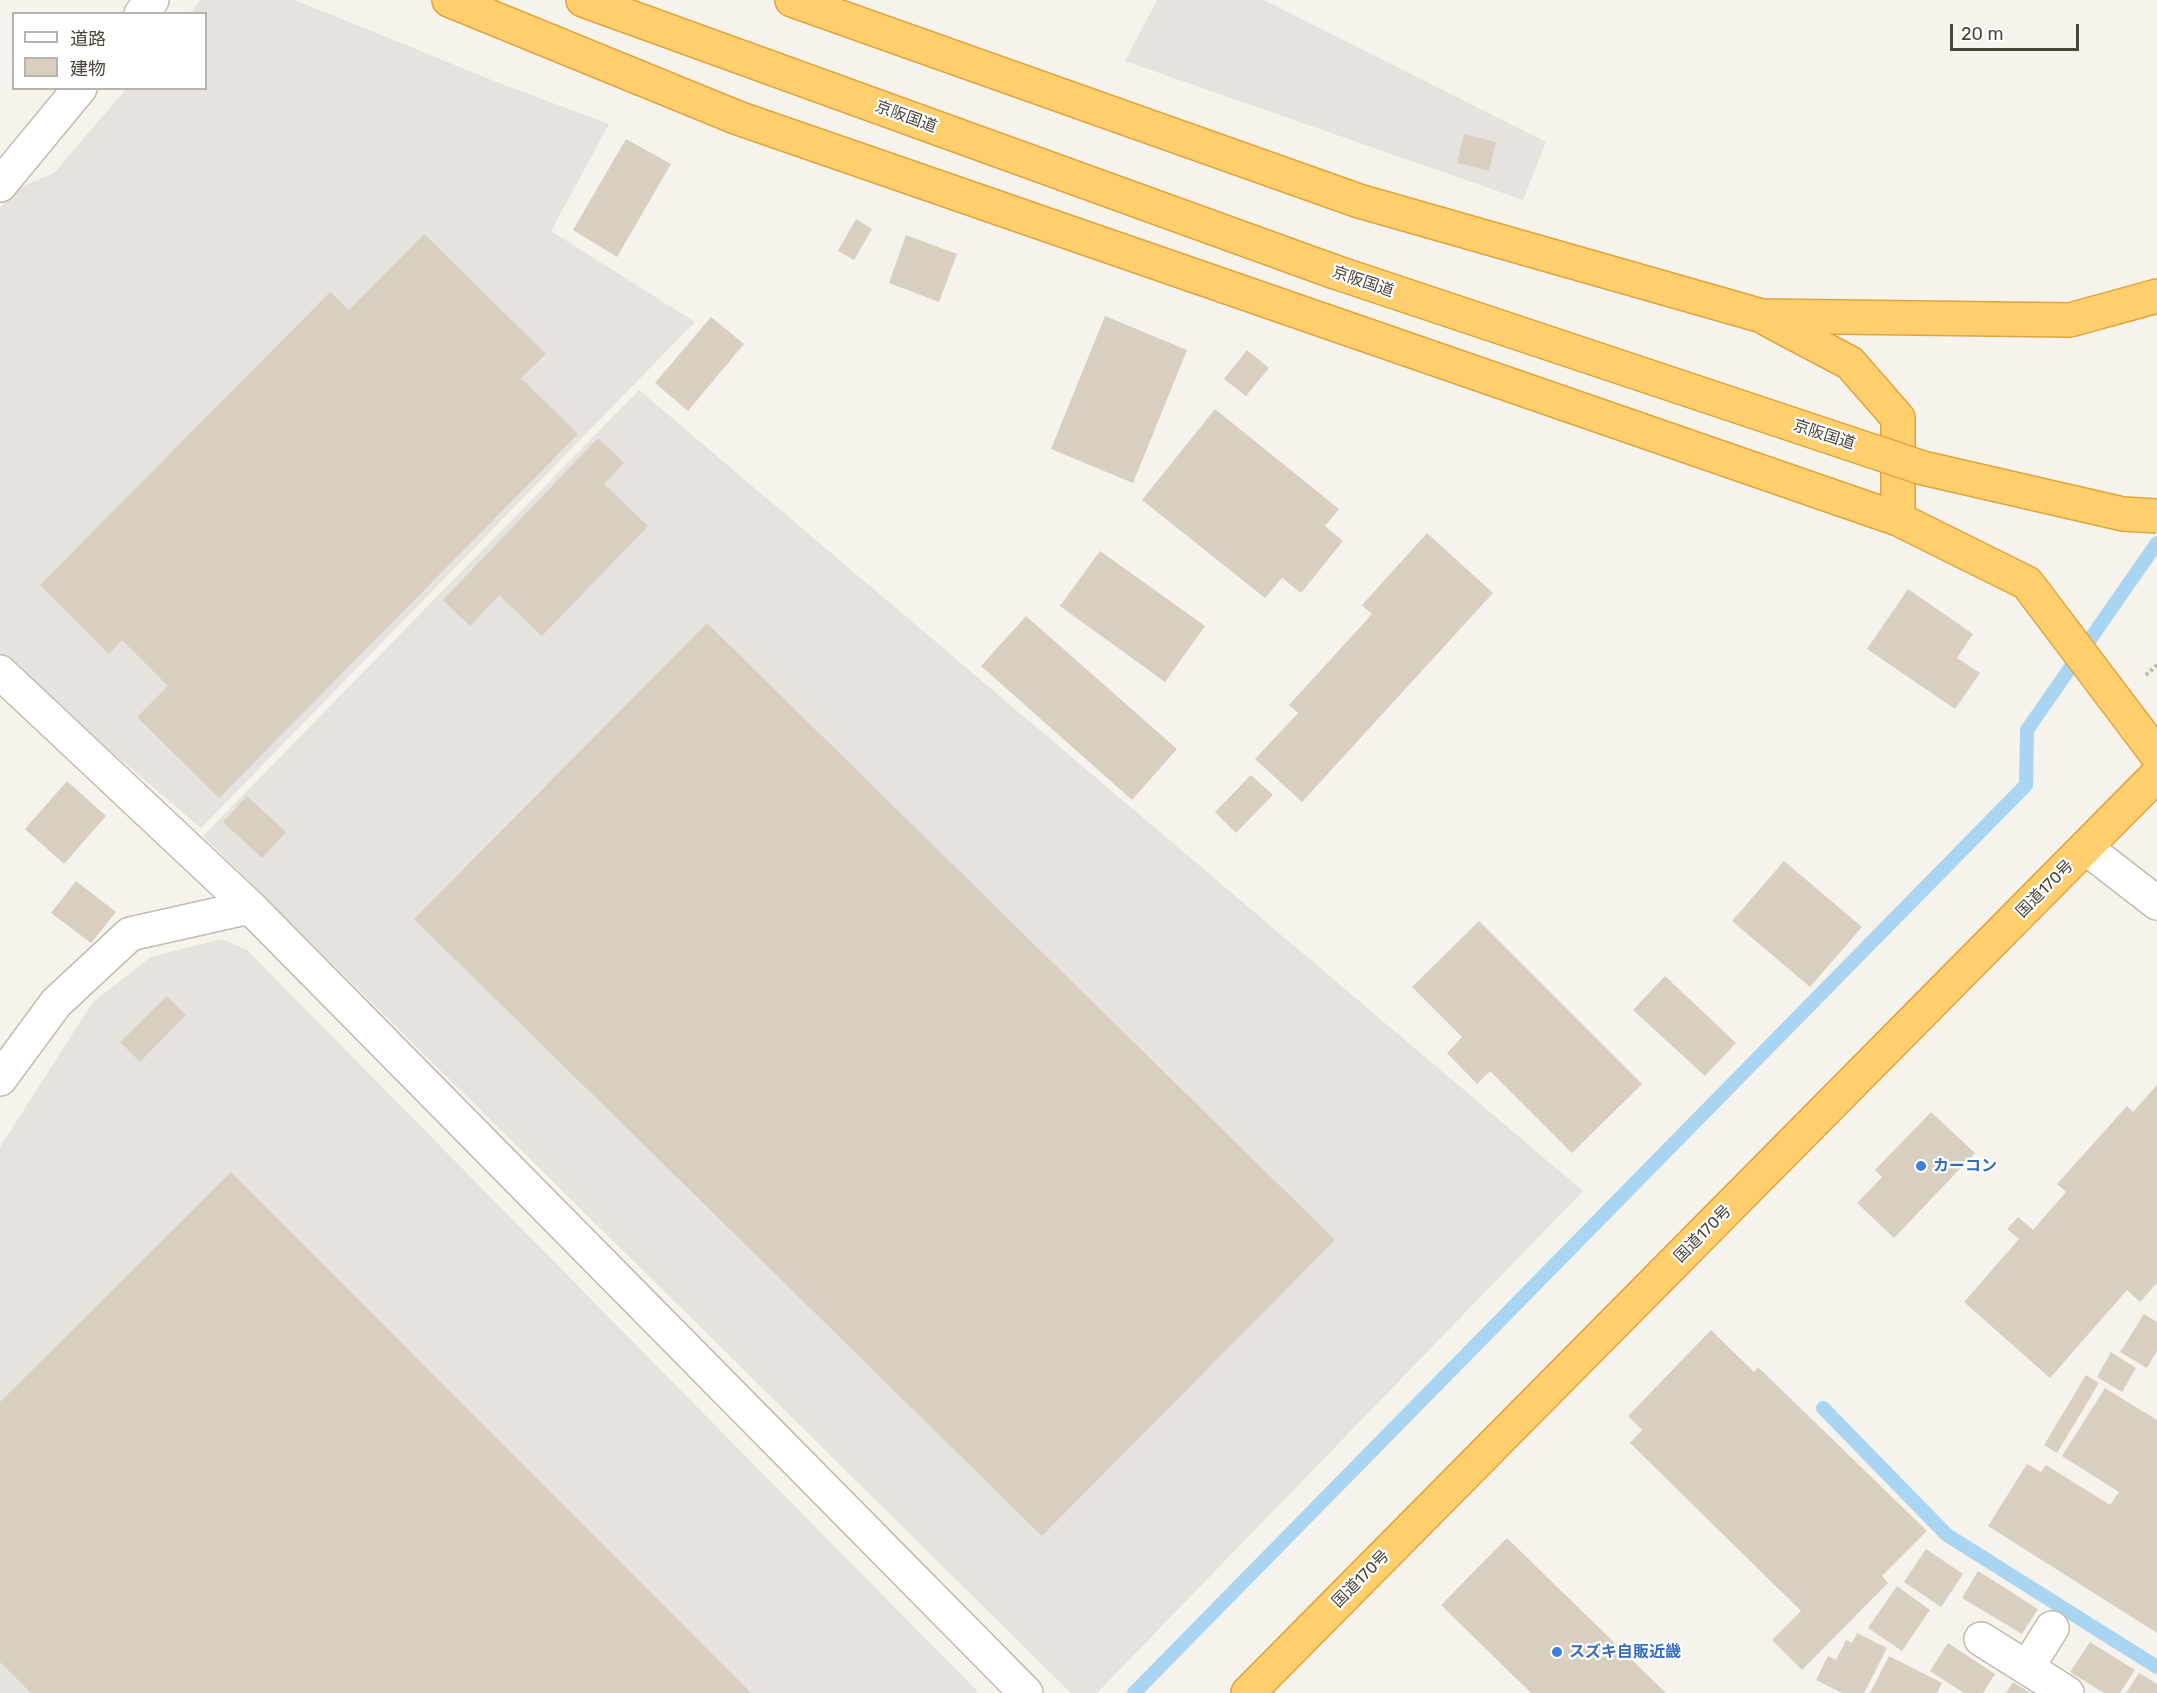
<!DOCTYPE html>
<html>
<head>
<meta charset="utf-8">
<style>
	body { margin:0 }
	#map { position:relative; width:2157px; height:1693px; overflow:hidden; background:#f6f3ec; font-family:Rubik,"Noto Sans JP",sans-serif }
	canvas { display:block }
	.legend { position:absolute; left:12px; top:12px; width:195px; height:78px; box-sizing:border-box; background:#fff; border:2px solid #b7b4b0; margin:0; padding:8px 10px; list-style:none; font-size:18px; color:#4b4439 }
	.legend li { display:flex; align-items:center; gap:12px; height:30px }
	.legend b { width:30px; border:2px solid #b7b4b0 }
	.scale { position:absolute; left:1950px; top:24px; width:129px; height:27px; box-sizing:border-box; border:3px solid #4b4439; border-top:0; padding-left:8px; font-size:18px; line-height:21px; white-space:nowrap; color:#4b4439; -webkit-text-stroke:4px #fff; paint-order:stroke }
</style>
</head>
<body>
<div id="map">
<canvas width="2157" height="1693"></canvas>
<ul class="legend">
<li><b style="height:8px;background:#fff"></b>道路</li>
<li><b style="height:16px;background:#d8cfc1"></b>建物</li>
</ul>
<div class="scale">20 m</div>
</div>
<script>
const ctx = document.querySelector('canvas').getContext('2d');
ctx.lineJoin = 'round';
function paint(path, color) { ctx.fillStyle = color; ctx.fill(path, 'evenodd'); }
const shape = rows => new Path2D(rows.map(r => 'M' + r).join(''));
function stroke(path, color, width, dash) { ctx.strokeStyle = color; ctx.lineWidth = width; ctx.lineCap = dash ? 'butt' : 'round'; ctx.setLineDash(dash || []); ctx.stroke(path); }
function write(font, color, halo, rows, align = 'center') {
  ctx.font = font + ' Rubik,"Noto Sans JP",sans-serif'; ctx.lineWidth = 4.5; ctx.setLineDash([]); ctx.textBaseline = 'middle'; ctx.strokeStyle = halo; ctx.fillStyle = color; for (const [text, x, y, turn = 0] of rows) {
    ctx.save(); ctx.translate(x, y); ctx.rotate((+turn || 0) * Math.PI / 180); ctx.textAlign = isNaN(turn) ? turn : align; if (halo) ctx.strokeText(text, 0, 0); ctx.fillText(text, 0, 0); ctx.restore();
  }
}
paint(shape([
	[201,0,295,0,494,81,609,124,551,231,695,322,201,828,0,657,0,208,16,189,54,173,126,89,206,88,206,14,190,13],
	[1157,0,1264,0,1546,142,1523,200,1125,61],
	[639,390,1583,1191,1097,1693,1071,1693,203,836],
	[221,939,247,950,979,1693,0,1693,0,1147,93,1002,151,957]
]), '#e6e2dd');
stroke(shape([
	[1823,1408,1947,1535,2157,1667],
	[1134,1693,2026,785,2027,730,2157,543]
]), '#a9d4f2', 14);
paint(shape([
	[1464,134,1496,142,1489,171,1457,163],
	[626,139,671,164,617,257,573,230],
	[856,219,872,229,854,260,838,251],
	[424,234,546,354,521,378,578,434,219,798,137,717,168,686,122,640,109,654,40,585,330,292,349,310],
	[906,235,957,254,939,302,889,283],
	[1105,316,1187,350,1133,483,1051,449],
	[711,317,744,344,688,411,655,383],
	[1247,350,1269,368,1246,396,1224,379],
	[1215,409,1339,509,1325,526,1343,541,1301,593,1282,578,1265,598,1142,500],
	[598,438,624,463,604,484,648,526,542,636,499,595,470,626,443,600],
	[1427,533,1493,593,1302,802,1255,759,1298,713,1289,705,1372,614,1362,605],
	[1100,551,1205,626,1165,682,1060,606],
	[1908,589,1973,634,1957,658,1980,673,1955,709,1867,649],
	[1026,616,1177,749,1132,800,981,666],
	[707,623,1335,1240,1042,1536,414,919],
	[1251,775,1273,795,1236,833,1215,812],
	[67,781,106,816,64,864,25,829],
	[247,796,286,832,262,858,223,822],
	[1784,861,1862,927,1810,987,1732,921],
	[76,881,116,912,91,943,51,913],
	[1479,921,1642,1084,1572,1153,1490,1071,1477,1084,1447,1053,1462,1037,1412,987],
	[1665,976,1736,1043,1705,1076,1633,1010],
	[167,996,186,1015,140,1062,120,1042],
	[2157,1085,2157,1283,2140,1302,2127,1290,2050,1378,1964,1302,2019,1239,2007,1229,2018,1217,2033,1230,2066,1192,2057,1184,2127,1106,2133,1112],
	[1931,1112,1975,1153,1894,1238,1857,1203,1882,1177,1875,1170],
	[231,1172,751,1693,31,1693,0,1662,0,1402],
	[2144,1314,2157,1322,2157,1351,2147,1368,2120,1352],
	[1711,1330,1754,1372,1758,1367,1927,1531,1882,1576,1888,1583,1802,1670,1772,1640,1801,1611,1630,1443,1642,1430,1628,1416],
	[2111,1352,2136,1368,2122,1392,2097,1377],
	[2086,1375,2099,1383,2057,1453,2044,1445],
	[2105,1388,2157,1420,2157,1633,1988,1526,2027,1464,2041,1472,2046,1465,2110,1505,2119,1492,2062,1456],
	[1507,1538,1666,1693,1531,1693,1441,1605],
	[1926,1549,1963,1574,1941,1607,1904,1582],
	[1978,1571,2038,1609,2022,1634,1962,1598],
	[1897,1586,1930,1610,1902,1651,1868,1628],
	[1857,1633,1887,1648,1864,1693,1842,1693,1816,1680,1828,1656,1836,1660,1846,1640,1852,1643],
	[2090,1642,2135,1670,2120,1693,2104,1693,2070,1672],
	[1948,1643,1995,1674,1983,1693,1964,1693,1930,1671],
	[1889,1656,1942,1683,1937,1693,1870,1693],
	[2139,1673,2157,1684,2157,1693,2126,1693],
	[2013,1682,2030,1693,2006,1693]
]), '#d8cfc1');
const street = shape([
	[141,14,152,0],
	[0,185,80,88],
	[0,672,250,907,1026,1693],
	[2086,848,2157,903],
	[0,1079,56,1003,130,934,250,907],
	[1981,1639,2067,1693],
	[2027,1668,2052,1628]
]);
const highway = shape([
	[449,0,738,118,1898,519,2027,583,2157,755],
	[583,0,1335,272],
	[792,0,1359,201,1762,316,2070,320,2157,296],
	[1767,319,1850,363,1898,418,1898,519],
	[1248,1693,2157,775]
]);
stroke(street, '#c2bbae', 36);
stroke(highway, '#e0a43c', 36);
stroke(shape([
	[2146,675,2157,665]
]), '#c4b79f', 4, [3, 3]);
stroke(street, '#fff', 33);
stroke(highway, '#ffcf6e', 33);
const highwayBridge = shape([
	[1335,272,1923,468,2123,514,2157,516]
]);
stroke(highwayBridge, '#e0a43c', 36, []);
stroke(highwayBridge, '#ffcf6e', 33);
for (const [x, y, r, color] of [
	[1921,1166,6,"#3f7fe0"],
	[1557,1652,6,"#3f7fe0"]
]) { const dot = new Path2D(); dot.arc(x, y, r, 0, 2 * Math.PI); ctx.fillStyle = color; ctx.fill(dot); stroke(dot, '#fff', 2); }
write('16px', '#4b4439', '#fff', [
	["京阪国道",906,117,20],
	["京阪国道",1363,282,19],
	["京阪国道",1824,435,18],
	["国道170号",2045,889,-45],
	["国道170号",1703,1234,-45],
	["国道170号",1361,1579,-45]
]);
write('bold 16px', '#366cbe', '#fff', [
	["カーコン",1933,1166],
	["スズキ自販近畿",1569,1652]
], 'left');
</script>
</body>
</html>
